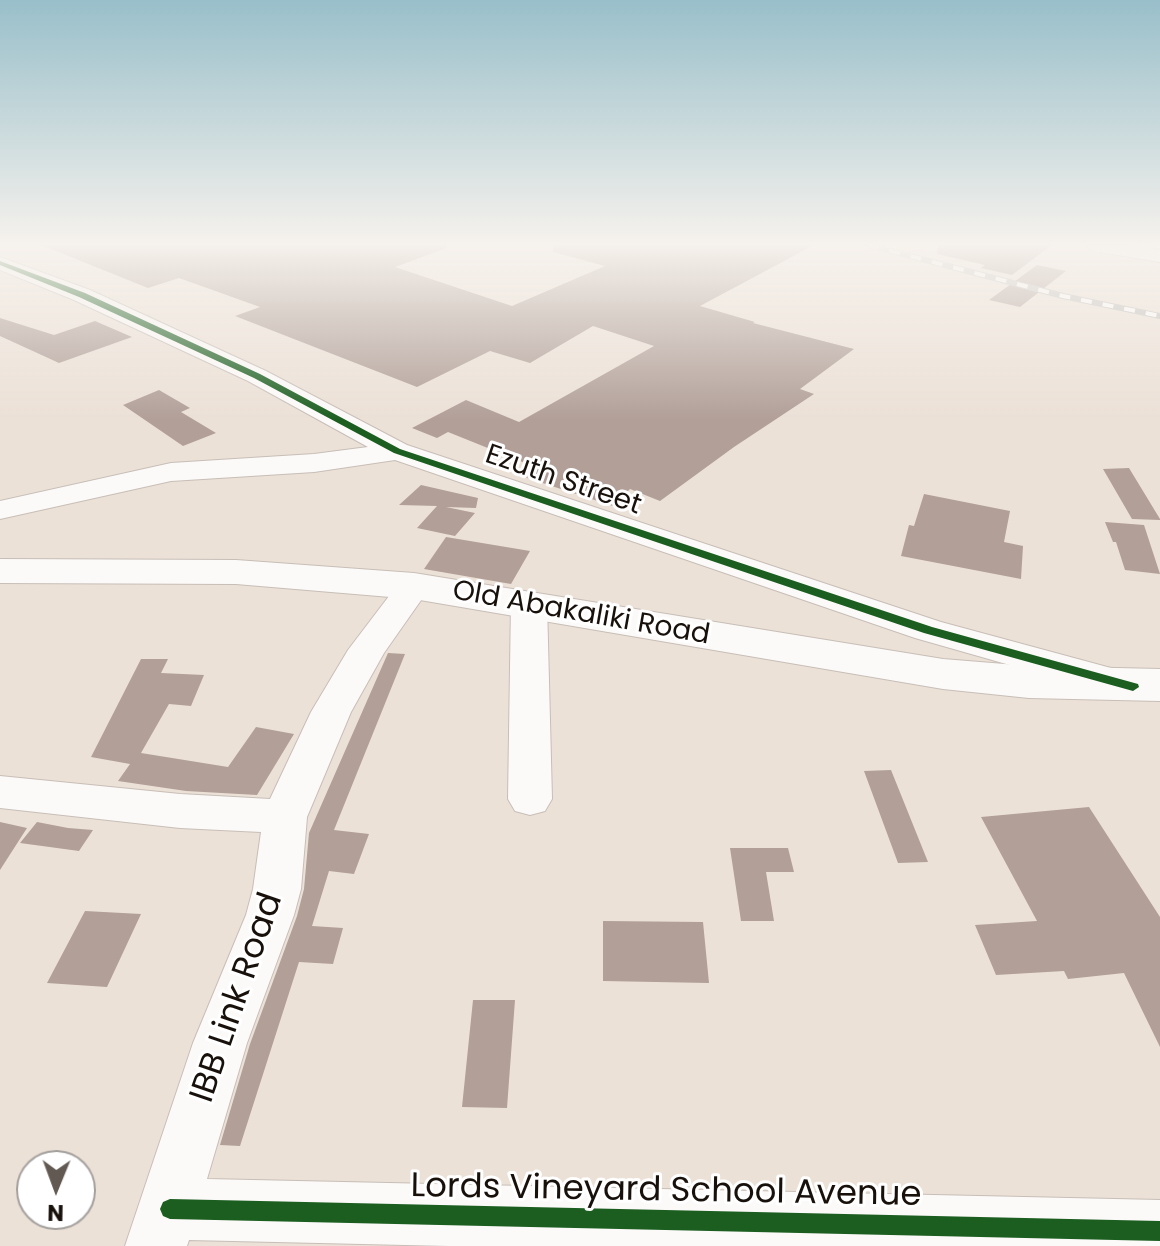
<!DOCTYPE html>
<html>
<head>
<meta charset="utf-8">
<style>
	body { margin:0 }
	#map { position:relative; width:1160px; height:1246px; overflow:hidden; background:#ece1d7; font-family:Poppins,sans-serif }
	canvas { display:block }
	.north { position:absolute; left:16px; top:1150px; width:80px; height:80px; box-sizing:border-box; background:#fff; border:2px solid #a3a09d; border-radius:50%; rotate:181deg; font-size:22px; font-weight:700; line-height:32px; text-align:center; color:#18110b }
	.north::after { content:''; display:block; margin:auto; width:28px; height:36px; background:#625a52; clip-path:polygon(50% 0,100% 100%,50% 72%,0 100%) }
</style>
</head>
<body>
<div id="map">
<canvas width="1160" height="1246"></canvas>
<div class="north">N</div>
</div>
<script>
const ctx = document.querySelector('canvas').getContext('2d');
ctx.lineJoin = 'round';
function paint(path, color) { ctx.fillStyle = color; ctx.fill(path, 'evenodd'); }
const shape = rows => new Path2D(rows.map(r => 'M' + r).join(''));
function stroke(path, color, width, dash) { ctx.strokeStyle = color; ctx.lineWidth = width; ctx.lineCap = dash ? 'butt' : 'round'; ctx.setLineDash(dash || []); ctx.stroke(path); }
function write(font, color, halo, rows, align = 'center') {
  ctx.font = font + ' Poppins,sans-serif'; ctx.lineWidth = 6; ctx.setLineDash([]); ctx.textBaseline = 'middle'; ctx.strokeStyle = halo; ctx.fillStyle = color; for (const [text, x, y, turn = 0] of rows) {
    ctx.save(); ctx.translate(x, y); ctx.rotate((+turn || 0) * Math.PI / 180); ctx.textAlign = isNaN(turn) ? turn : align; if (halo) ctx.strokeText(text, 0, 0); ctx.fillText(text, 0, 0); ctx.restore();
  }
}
paint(shape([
	[41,245,447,245,447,248,395,267,512,306,605,266,553,252,553,245,814,245,700,306,755,322,753,323,854,349,800,389,814,394,734,447,660,501,630,489,613,506,515,474,530,465,448,432,437,438,412,428,466,400,519,422,654,346,593,326,530,363,490,351,417,387,235,316,260,307,179,278,148,288],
	[938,245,1052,245,1012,275,981,268,985,265,937,254],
	[1037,265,1066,271,1020,307,989,300],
	[0,318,54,335,95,321,132,337,59,363,0,336],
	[159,390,190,408,181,412,216,433,183,446,123,405],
	[1129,468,1160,519,1160,520,1132,519,1103,469],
	[421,485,478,498,476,508,446,507,475,513,455,536,417,528,437,506,399,505],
	[924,494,1010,511,1004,542,1023,546,1021,579,901,556,909,525,914,526],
	[1105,522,1144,525,1160,574,1125,570,1116,542,1113,542],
	[446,537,530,551,511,584,424,569],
	[388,653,405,654,334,830,369,834,354,874,329,871,312,926,343,928,333,964,299,962,240,1146,220,1145,250,1044,297,916,304,889,309,833],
	[141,659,168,659,161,673,204,675,191,706,169,704,141,753,228,767,256,727,294,734,257,795,186,791,118,781,130,764,91,757],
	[891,770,928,862,898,863,864,771],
	[1089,807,1160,917,1160,1047,1124,973,1068,979,1064,971,996,975,975,925,1037,921,981,817],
	[0,822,27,828,0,870],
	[37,822,68,828,93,830,79,851,20,843],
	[730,848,788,848,794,872,766,872,774,921,741,921],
	[85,911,141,914,107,987,47,983],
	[603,921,703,922,709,983,603,981],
	[473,1000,515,1000,507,1108,462,1107]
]), '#b19f98');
const minor = shape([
	[1084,245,1133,245,1160,250,1160,262,1094,251,1084,245],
	[0,257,90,290,266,371,407,445,941,622,1122,671,1127,680,1122,689,1108,693,915,638,395,460,314,472,171,481,0,519,0,501,171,463,314,454,368,447,248,381,74,300,0,270,0,257],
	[414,576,426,579,431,586,384,653,351,712,307,817,301,889,294,915,247,1043,207,1179,1160,1200,1160,1246,449,1246,189,1240,187,1246,125,1246,193,1043,246,915,253,889,261,832,180,828,0,808,0,776,180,794,270,799,311,712,348,650,402,579,414,576],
	[529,592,541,596,547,603,552,799,545,811,530,815,515,811,508,799,511,603,517,596,529,592]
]);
const major = shape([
	[0,559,236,560,414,573,943,659,1029,666,1160,669,1160,701,1029,698,943,689,414,599,236,584,0,583,0,559]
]);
stroke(minor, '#c7beb7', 2);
stroke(major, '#c7beb7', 2);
paint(minor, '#fcfaf9');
paint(major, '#fcfaf9');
const rail = shape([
	[868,245,1063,296,1160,316]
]);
stroke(rail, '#c0bdbb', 6);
stroke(rail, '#fff', 4, [11]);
paint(shape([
	[0,261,85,293,260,374,400,449,932,627,1138,684,1139,687,1133,691,924,633,394,453,254,378,79,297,0,265,0,261],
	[170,1199,1160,1221,1160,1241,170,1219,163,1216,160,1209,163,1202,170,1199]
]), '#1b5e20');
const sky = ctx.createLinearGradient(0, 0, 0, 420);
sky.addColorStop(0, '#99bfca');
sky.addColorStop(0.58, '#f6f2ed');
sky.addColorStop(1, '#f6f2ed00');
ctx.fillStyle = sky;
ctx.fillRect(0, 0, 1160, 420);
write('28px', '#18110b', '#fff', [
	["Ezuth Street",563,481,19],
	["Old Abakaliki Road",581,614,10]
]);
write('34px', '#18110b', '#fff', [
	["IBB Link Road",238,998,-71],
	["Lords Vineyard School Avenue",666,1192,1]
]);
</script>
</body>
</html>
